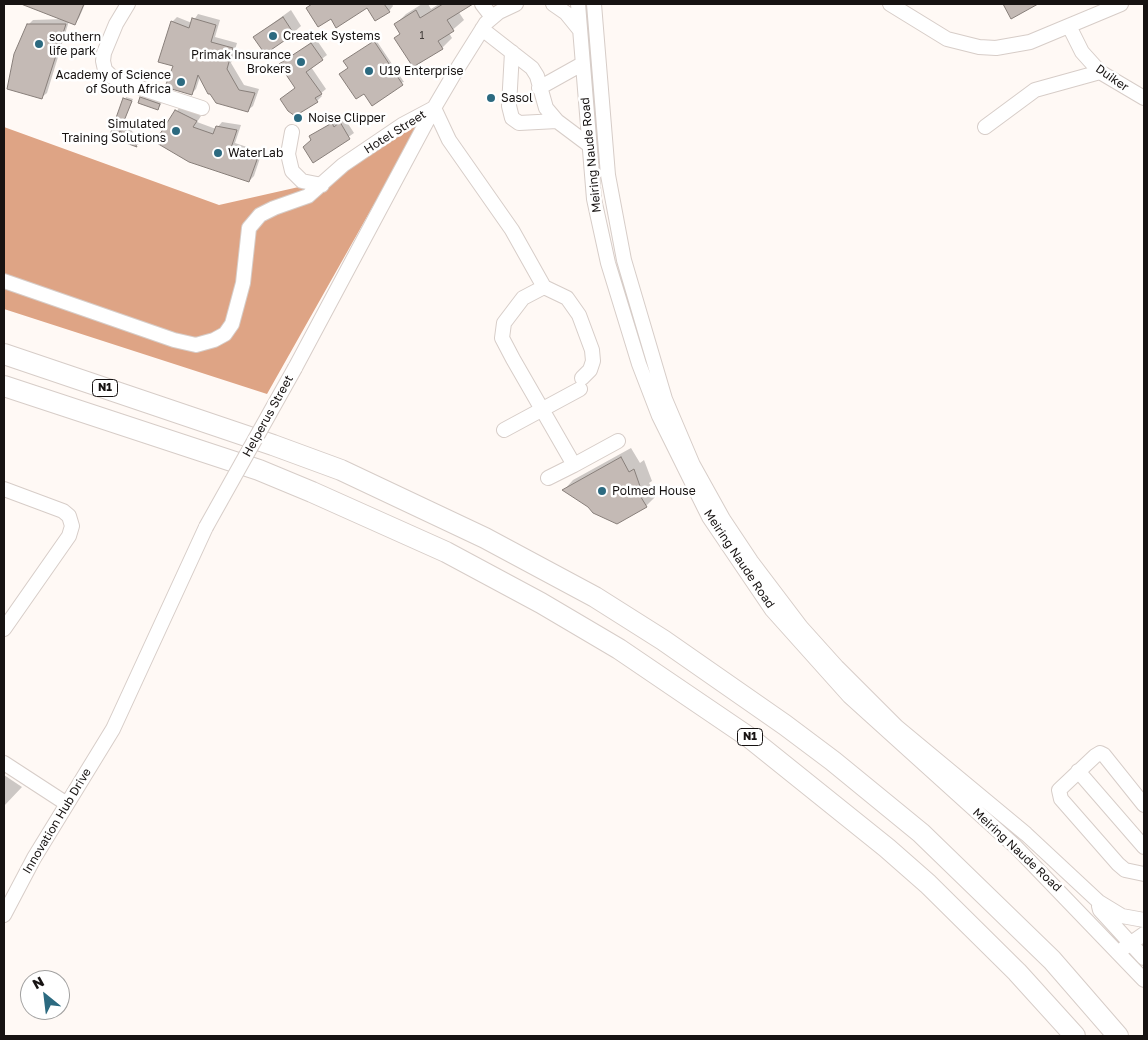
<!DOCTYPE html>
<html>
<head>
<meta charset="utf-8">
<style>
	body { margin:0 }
	#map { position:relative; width:1148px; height:1040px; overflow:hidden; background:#fff9f5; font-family:"Golos Text",sans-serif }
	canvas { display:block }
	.frame { position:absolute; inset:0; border:5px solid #171312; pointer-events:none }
	.north { position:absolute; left:20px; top:970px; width:50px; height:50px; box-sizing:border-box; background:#fff; border:1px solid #a2a1a0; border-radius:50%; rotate:331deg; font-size:14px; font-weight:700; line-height:20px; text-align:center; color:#171312 }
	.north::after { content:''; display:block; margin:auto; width:18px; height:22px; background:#2c6a80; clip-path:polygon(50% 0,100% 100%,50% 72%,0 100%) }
</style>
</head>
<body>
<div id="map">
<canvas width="1148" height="1040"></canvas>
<div class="frame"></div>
<div class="north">N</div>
</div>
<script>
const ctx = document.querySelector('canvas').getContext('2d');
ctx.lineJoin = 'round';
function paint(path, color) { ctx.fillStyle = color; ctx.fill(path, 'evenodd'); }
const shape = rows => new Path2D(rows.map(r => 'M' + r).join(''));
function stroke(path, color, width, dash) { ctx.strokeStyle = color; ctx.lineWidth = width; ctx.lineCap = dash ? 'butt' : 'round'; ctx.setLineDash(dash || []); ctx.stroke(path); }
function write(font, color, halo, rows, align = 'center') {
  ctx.font = font + ' "Golos Text",sans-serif'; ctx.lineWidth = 5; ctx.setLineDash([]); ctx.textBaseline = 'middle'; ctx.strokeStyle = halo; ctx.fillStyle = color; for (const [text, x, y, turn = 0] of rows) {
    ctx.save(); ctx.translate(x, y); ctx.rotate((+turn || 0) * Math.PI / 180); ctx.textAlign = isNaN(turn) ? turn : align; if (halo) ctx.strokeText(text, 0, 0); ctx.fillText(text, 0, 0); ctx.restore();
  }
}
paint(shape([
	[421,121,267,394,4,309,4,127,219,205,312,184]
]), '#dea485');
paint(shape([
	[24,4,85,4,79,18,75,23,69,21,47,93,42,97,28,25,33,20,64,19],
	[311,4,392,4,393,6,389,11,367,7,331,17,307,8],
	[422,4,428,4,431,9,439,4,469,4,458,11,464,20,449,33,452,38,442,48,396,38,401,33,396,24,406,14],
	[291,10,301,26,293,33,254,37],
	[198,14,220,20,215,37,237,43,231,63,244,85,259,89,253,106,248,110,200,77,196,89,191,94,175,65,172,22,177,17,192,23],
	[316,39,327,55,311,67,326,89,320,94,322,96,317,101,281,99,296,88,281,64],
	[376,40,404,82,364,92,349,68,347,60],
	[144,96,162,102,160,106,158,108,142,98],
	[126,97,133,99,125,118,139,144,137,145,127,142,121,129,116,136],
	[181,105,201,116,197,122,216,129,222,122,241,125,235,143,262,152,254,176,249,181,157,141],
	[337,119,339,123,345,119,354,133,314,161,310,137],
	[631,448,640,463,644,460,652,481,649,483,656,496,646,506,589,506,564,490,573,480],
	[4,775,22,787,4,806]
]), '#0003');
const building = shape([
	[21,4,84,4,75,25,21,4],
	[312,4,384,4,390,12,375,21,367,8,336,28,331,19,318,27,306,8,312,4],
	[443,4,473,4,447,20,454,31,438,41,443,49,413,67,394,38,400,34,394,24,416,10,420,18,443,4],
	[1003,4,1038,4,1011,19,1003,4],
	[283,17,294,34,265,54,253,37,283,17],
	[192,18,216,25,211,42,233,48,227,69,239,90,255,93,248,112,216,103,210,94,208,94,198,75,192,95,165,87,173,66,158,62,171,21,189,28,192,18],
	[27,24,66,24,42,99,7,89,14,54,27,24],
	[374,41,403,85,372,106,364,94,356,99,339,74,348,68,343,61,374,41],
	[311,43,323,60,306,72,322,94,315,98,318,102,295,116,288,111,280,99,295,88,279,64,311,43],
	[140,97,160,104,158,110,138,103,140,97],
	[123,98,132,101,124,121,137,147,126,143,120,130,117,138,110,135,123,98],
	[175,110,197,121,193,127,213,134,216,126,237,130,231,148,258,157,249,182,189,162,155,142,175,110],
	[340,122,350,139,313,163,303,147,311,140,309,136,332,123,334,127,340,122],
	[621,457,629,472,634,469,642,492,639,494,647,507,617,524,593,513,588,507,562,490,621,457]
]);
paint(building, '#c4bab5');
stroke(building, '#887f7a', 1);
const minor = shape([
	[128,4,116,24,104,53,103,61,105,70,112,77,125,83,202,108],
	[482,4,492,17],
	[553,4,566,13,579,29],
	[578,4,594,199,608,263,639,364,659,416,709,517,772,610,849,696,1016,847,1144,980],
	[594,4,608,175,624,260,665,399,693,465,723,519,751,561,801,627,837,667,897,727,1026,834,1099,902,1122,916,1144,920],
	[890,4,947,39,979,47,996,48,1030,42,1121,4],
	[1069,26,1082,52,1100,72,1144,98],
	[482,29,532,68,537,76,546,108,557,121,589,145],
	[512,52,509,106,512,118,519,123,557,121],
	[539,88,582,64],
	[434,108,449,140,512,230,544,287,523,298,504,323,502,338,513,359,574,465,618,441],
	[985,127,1035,90,1100,72],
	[292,132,288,154,292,171,302,181,322,185],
	[4,281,174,340,196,345,214,340,225,334,232,324,243,283,249,228,260,215,274,208,308,196,343,165,402,125,434,108],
	[544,287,567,298,579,315,592,350,593,361,590,370,582,378],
	[295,368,434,108,454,74,486,23,499,12,516,4],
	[504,430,580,389],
	[548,478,574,465],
	[4,489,63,511,69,516,72,526,69,536,4,629],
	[4,763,67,804],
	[1078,771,1144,847],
	[1144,805,1104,755,1100,753,1095,756,1059,790,1061,799,1118,864,1125,870,1144,874],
	[1099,906,1100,910,1144,958],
	[4,915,34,858,113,729,206,527],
	[1124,948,1144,934]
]);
const highway = shape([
	[4,354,273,445,341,470,485,538,595,597,663,640,785,725,833,761,921,833,1052,960,1118,1036],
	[4,386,259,470,312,492,446,552,541,603,619,649,750,738,887,848,928,884,1017,972,1075,1036]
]);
stroke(minor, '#d7cdc8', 16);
stroke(highway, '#d7cdc8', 22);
stroke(minor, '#fff', 14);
stroke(highway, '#fff', 20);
const minorBridge = shape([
	[206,527,295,368]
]);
stroke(minorBridge, '#d7cdc8', 16, []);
stroke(minorBridge, '#fff', 14);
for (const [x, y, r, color] of [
	[273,36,5,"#2c6a80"],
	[39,44,5,"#2c6a80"],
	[301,62,5,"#2c6a80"],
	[369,71,5,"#2c6a80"],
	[181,82,5,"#2c6a80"],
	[491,98,5,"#2c6a80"],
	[298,118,5,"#2c6a80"],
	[176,131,5,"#2c6a80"],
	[218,153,5,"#2c6a80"],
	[602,491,5,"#2c6a80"]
]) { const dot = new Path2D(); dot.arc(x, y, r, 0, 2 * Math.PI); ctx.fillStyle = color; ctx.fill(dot); stroke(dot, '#fff', 2); }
write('10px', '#423d3b', null, [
	["1",422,36]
]);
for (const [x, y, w] of [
	[105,388,25],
	[750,737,25]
]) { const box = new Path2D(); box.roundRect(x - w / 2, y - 8.5, w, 17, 4); ctx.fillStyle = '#fff'; ctx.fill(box); stroke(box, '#171312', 1); }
write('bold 11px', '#171312', null, [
	["N1",105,388],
	["N1",750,737]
]);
write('12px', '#171312', '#fff', [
	["Createk Systems",283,36],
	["southern",49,37],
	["life park",49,51],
	["Primak Insurance",291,55,"right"],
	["Brokers",291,69,"right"],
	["U19 Enterprise",379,71],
	["Academy of Science",171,75,"right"],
	["of South Africa",171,89,"right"],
	["Sasol",501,98],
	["Noise Clipper",308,118],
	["Simulated",166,124,"right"],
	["Training Solutions",166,138,"right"],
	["WaterLab",228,153],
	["Polmed House",612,491]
], 'left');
write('12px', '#171312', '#fff', [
	["Duiker",1112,78,35],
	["Hotel Street",395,132,-32],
	["Meiring Naude Road",591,155,-96],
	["Helperus Street",268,416,-61],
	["Meiring Naude Road",739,559,56],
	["Innovation Hub Drive",57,821,-59],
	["Meiring Naude Road",1017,850,43]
]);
</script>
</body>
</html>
